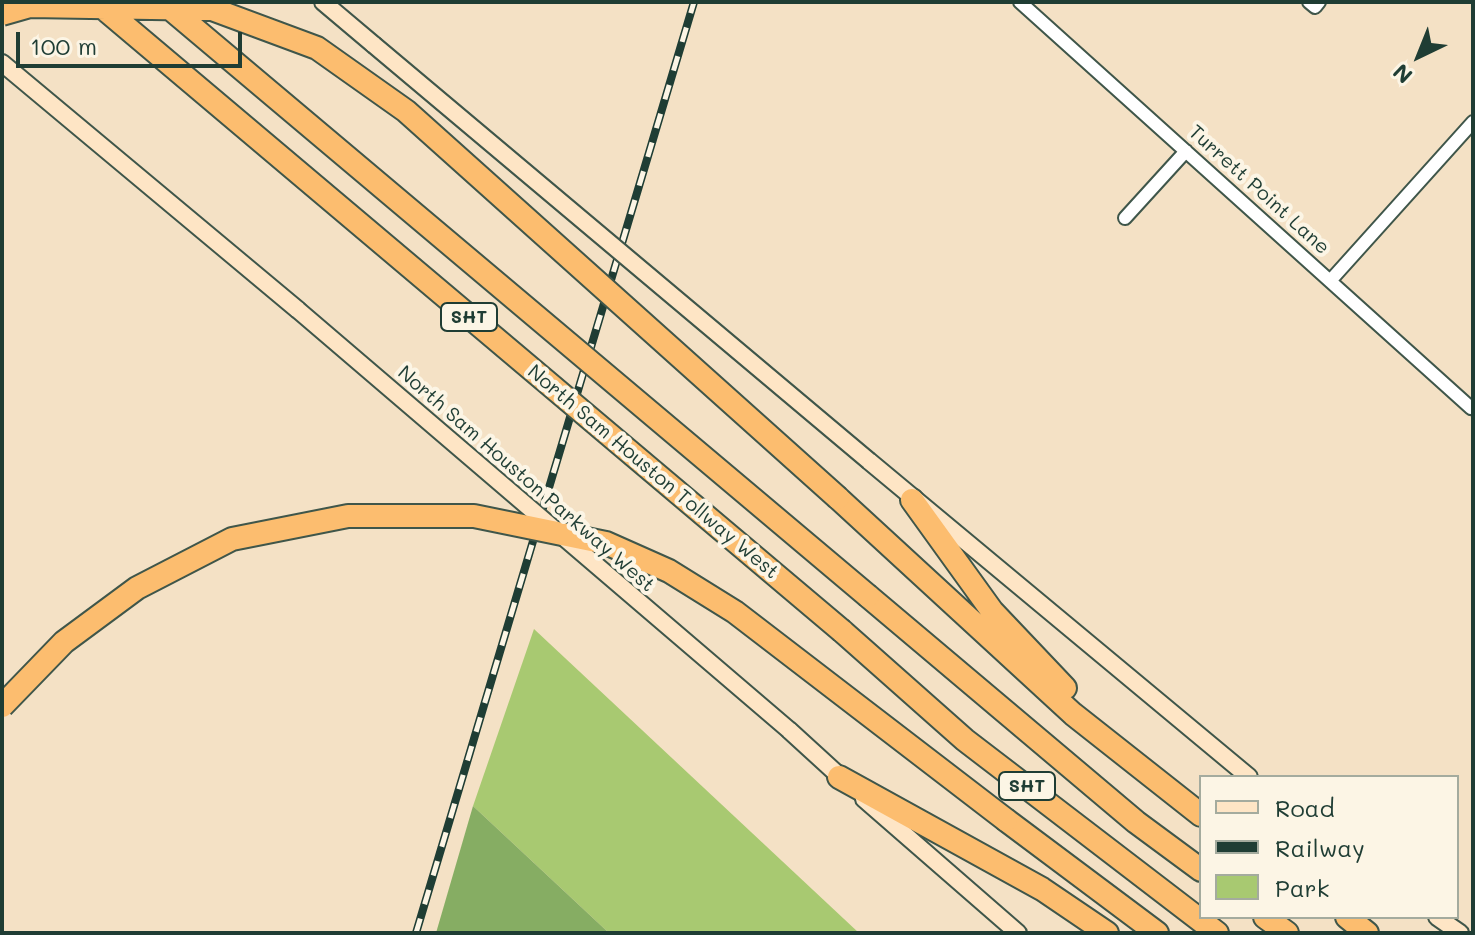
<!DOCTYPE html>
<html>
<head>
<meta charset="utf-8">
<style>
	body { margin:0 }
	#map { position:relative; width:1475px; height:935px; overflow:hidden; background:#f4e1c5; font-family:Mali,sans-serif }
	canvas { display:block }
	.frame { position:absolute; inset:0; border:4px solid #1f3d34; pointer-events:none }
	.legend { position:absolute; left:1199px; top:775px; width:260px; height:144px; box-sizing:border-box; background:#fcf5e5; border:2px solid #a4ab9e; margin:0; padding:10px 14px; list-style:none; font-size:24px; color:#1f3d34 }
	.legend li { display:flex; align-items:center; gap:16px; height:40px }
	.legend b { width:40px; border:2px solid #a4ab9e }
	.north { position:absolute; left:1379px; top:16px; width:80px; height:80px; -webkit-text-stroke:6px #fcf5e5; paint-order:stroke; rotate:223deg; font-size:22px; font-weight:700; line-height:32px; text-align:center; color:#1f3d34 }
	.north::after { content:''; display:block; margin:auto; width:28px; height:36px; background:#1f3d34; clip-path:polygon(50% 0,100% 100%,50% 72%,0 100%) }
	.scale { position:absolute; left:16px; top:32px; width:226px; height:36px; box-sizing:border-box; border:4px solid #1f3d34; border-top:0; padding-left:10px; font-size:24px; line-height:28px; white-space:nowrap; color:#1f3d34; -webkit-text-stroke:6px #fcf5e5; paint-order:stroke }
</style>
</head>
<body>
<div id="map">
<canvas width="1475" height="935"></canvas>
<div class="frame"></div>
<ul class="legend">
<li><b style="height:10px;background:#fee5c5"></b>Road</li>
<li><b style="height:10px;background:#1f3d34"></b>Railway</li>
<li><b style="height:22px;background:#a8c971"></b>Park</li>
</ul>
<div class="north">N</div>
<div class="scale">100 m</div>
</div>
<script>
const ctx = document.querySelector('canvas').getContext('2d');
ctx.lineJoin = 'round';
function paint(path, color) { ctx.fillStyle = color; ctx.fill(path, 'evenodd'); }
const shape = rows => new Path2D(rows.map(r => 'M' + r).join(''));
function stroke(path, color, width, dash) { ctx.strokeStyle = color; ctx.lineWidth = width; ctx.lineCap = dash ? 'butt' : 'round'; ctx.setLineDash(dash || []); ctx.stroke(path); }
function write(font, color, halo, rows, align = 'center') {
  ctx.font = font + ' Mali,sans-serif'; ctx.lineWidth = 8; ctx.setLineDash([]); ctx.textBaseline = 'middle'; ctx.strokeStyle = halo; ctx.fillStyle = color; for (const [text, x, y, turn = 0] of rows) {
    ctx.save(); ctx.translate(x, y); ctx.rotate((+turn || 0) * Math.PI / 180); ctx.textAlign = isNaN(turn) ? turn : align; if (halo) ctx.strokeText(text, 0, 0); ctx.fillText(text, 0, 0); ctx.restore();
  }
}
paint(shape([
	[534,629,859,933,609,933,473,806]
]), '#a8c971');
paint(shape([
	[473,806,609,933,436,933]
]), '#86ad63');
const minor = shape([
	[1020,2,1471,408,1473,407],
	[1309,2,1315,7,1319,2],
	[1125,218,1186,151],
	[1330,281,1473,122]
]);
const secondary = shape([
	[323,2,374,45],
	[2,63,298,310],
	[869,461,1249,777],
	[789,730,847,783],
	[864,799,1018,933],
	[1437,917,1460,933]
]);
const motorway = shape([
	[838,498,1073,714,1201,815],
	[912,500,992,611,1065,688],
	[868,596,1136,822,1201,870],
	[842,631,965,740,1217,933],
	[839,777,1042,889,1107,933],
	[1006,820,1157,933],
	[1265,917,1287,933],
	[1347,917,1367,933]
]);
stroke(minor, '#3f564a', 16);
stroke(secondary, '#3f564a', 20);
stroke(motorway, '#3f564a', 26);
stroke(minor, '#fff', 12);
stroke(secondary, '#fee5c5', 16);
stroke(motorway, '#fcbd6f', 22);
const rail = shape([
	[416,933,694,2]
]);
stroke(rail, '#1f3d34', 8);
stroke(rail, '#fcf5e5', 5, [15]);
const secondaryBridge = shape([
	[374,45,869,461],
	[298,310,789,730]
]);
const motorwayBridge = shape([
	[165,4,868,596],
	[100,5,842,631],
	[2,14,30,6,212,9,317,48,406,111,838,498],
	[2,706,64,642,137,588,232,539,348,516,474,516,606,543,669,571,735,612,1006,820]
]);
stroke(secondaryBridge, '#3f564a', 20, []);
stroke(motorwayBridge, '#3f564a', 26, []);
stroke(secondaryBridge, '#fee5c5', 16);
stroke(motorwayBridge, '#fcbd6f', 22);
for (const [x, y, w] of [
	[469,317,56],
	[1027,786,56]
]) { const box = new Path2D(); box.roundRect(x - w / 2, y - 14, w, 28, 6); ctx.fillStyle = '#fcf5e5'; ctx.fill(box); stroke(box, '#1f3d34', 2); }
write('bold 18px', '#1f3d34', null, [
	["SHT",469,317],
	["SHT",1027,786]
]);
write('20px', '#1f3d34', '#fcf5e5', [
	["Turrett Point Lane",1259,190,42],
	["North Sam Houston Tollway West",653,472,40],
	["North Sam Houston Parkway West",526,479,41]
]);
</script>
</body>
</html>
